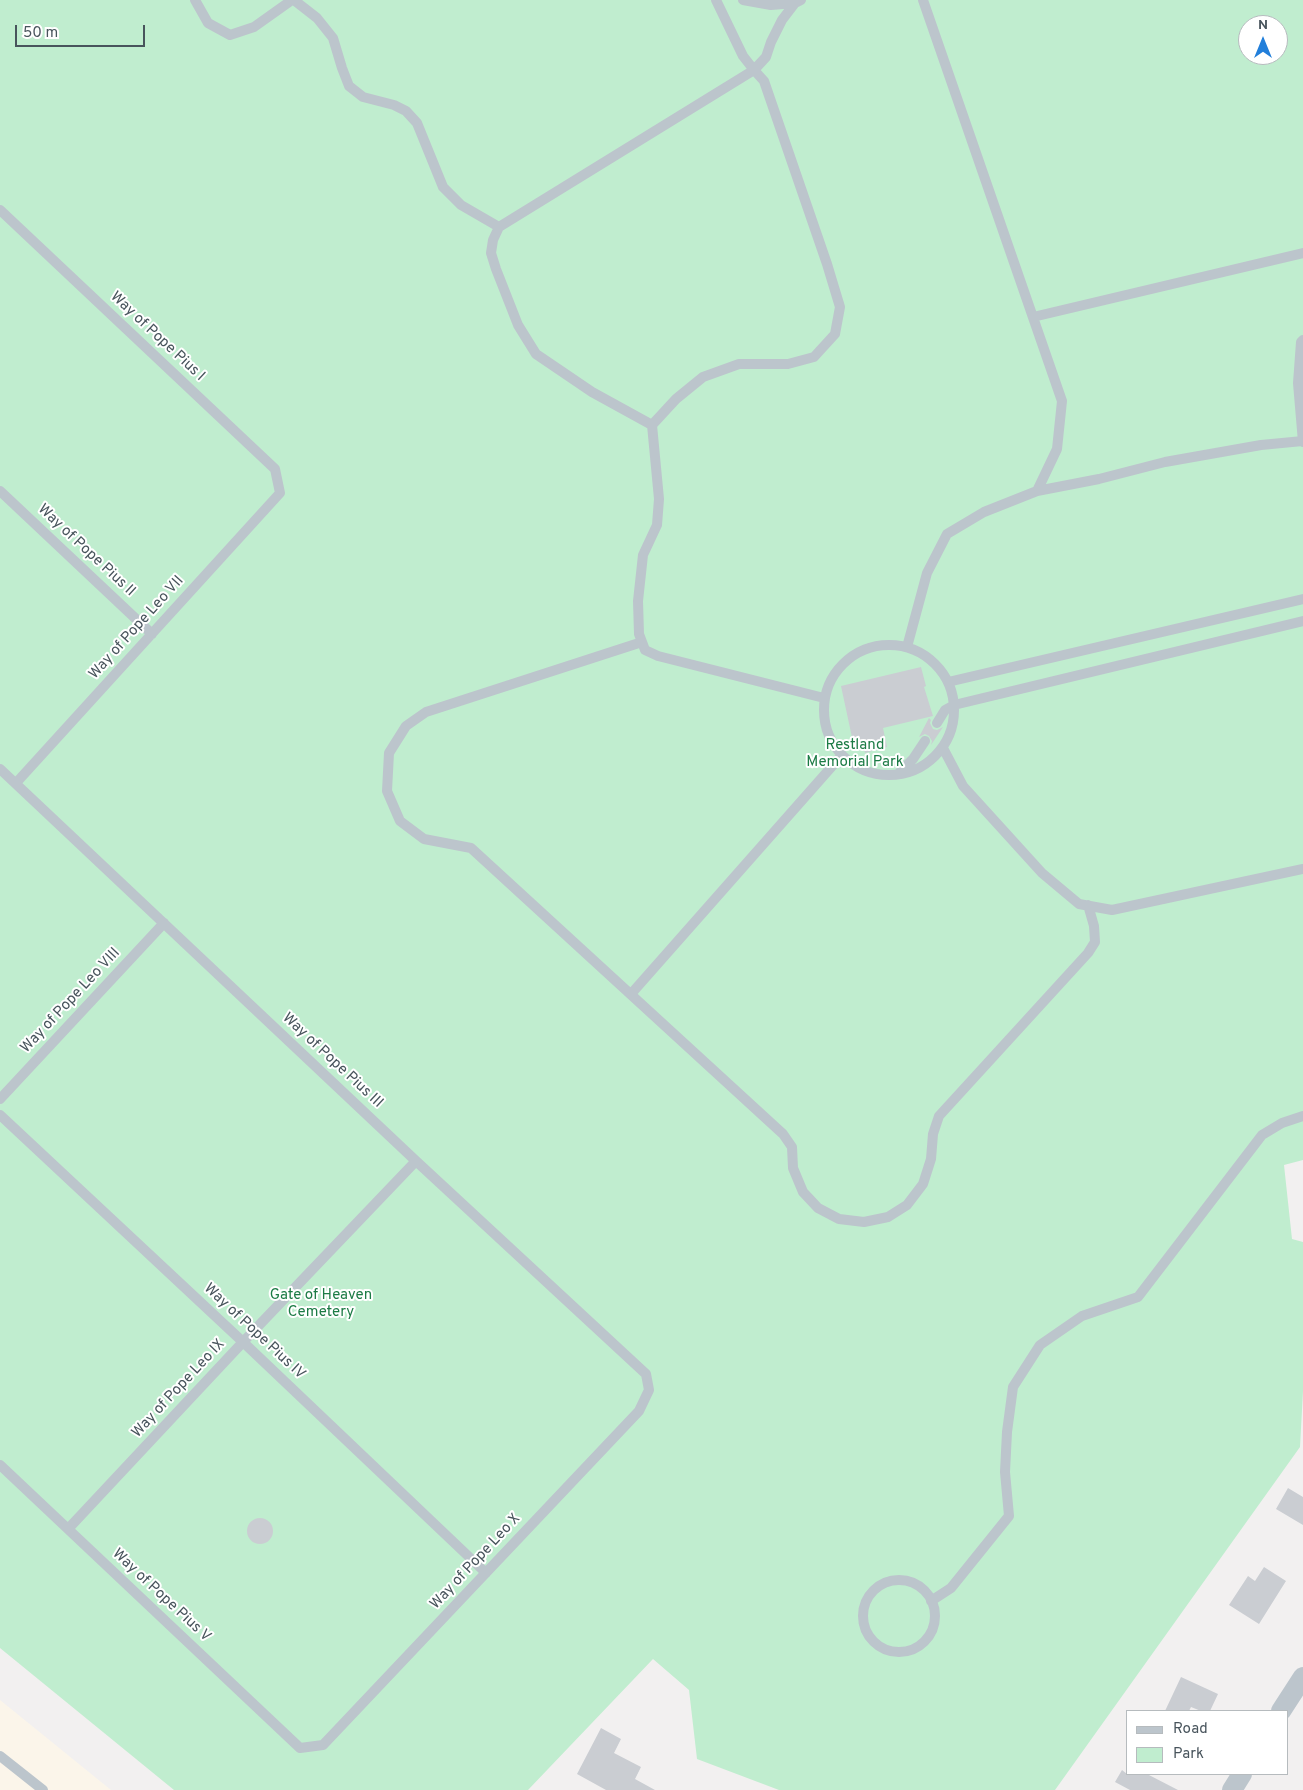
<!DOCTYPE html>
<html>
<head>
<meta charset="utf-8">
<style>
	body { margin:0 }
	#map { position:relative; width:1303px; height:1790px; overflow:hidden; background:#f2f0f0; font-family:Overpass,sans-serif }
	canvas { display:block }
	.legend { position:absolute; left:1126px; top:1710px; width:162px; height:65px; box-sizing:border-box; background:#fff; border:1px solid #b6bbbe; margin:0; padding:6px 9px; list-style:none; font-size:15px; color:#48545c }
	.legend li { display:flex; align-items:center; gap:10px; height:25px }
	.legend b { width:25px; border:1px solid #b6bbbe }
	.north { position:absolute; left:1238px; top:15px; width:50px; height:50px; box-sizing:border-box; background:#fff; border:1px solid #b6bbbe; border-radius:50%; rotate:0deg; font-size:14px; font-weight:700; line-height:20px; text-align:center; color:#48545c }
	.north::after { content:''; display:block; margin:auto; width:18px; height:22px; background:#227fda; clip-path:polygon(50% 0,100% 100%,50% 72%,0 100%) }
	.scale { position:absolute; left:15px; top:25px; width:130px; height:22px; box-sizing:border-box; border:2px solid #48545c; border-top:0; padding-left:6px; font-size:15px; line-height:18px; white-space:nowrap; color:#48545c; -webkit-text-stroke:4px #fff; paint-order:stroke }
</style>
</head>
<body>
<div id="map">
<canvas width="1303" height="1790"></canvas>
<ul class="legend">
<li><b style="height:6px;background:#bcc5cc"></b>Road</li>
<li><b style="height:14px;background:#c0edcf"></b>Park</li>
</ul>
<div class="north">N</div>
<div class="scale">50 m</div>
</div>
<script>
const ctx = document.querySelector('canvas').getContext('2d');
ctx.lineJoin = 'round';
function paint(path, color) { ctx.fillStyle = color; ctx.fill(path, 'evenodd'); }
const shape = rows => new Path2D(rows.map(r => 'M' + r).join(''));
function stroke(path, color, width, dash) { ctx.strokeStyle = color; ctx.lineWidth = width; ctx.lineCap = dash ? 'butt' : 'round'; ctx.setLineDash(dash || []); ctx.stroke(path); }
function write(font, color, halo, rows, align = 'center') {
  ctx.font = font + ' Overpass,sans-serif'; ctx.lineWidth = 4; ctx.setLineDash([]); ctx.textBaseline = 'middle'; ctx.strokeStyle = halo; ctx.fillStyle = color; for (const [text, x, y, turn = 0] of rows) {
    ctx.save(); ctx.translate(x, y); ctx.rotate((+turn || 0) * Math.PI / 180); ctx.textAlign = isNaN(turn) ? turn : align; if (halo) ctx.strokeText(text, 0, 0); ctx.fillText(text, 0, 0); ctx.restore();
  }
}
paint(shape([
	[0,1700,111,1790,0,1790]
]), '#fbf5ea');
paint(shape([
	[0,0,1303,0,1303,1160,1284,1165,1292,1239,1303,1242,1303,1391,1300,1447,1055,1790,779,1790,697,1759,689,1690,653,1659,528,1790,174,1790,0,1648],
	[1248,25,1278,25,1278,55,1248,55]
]), '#c0edcf');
paint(shape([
	[921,667,926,686,924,687,933,716,883,728,887,747,865,753,862,740,853,742,841,686],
	[929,718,931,720,930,723,933,729,937,730,943,727,931,745,932,741,929,736,925,734,919,737],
	[1288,1488,1303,1497,1303,1525,1276,1509],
	'247 1531a13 13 0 1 1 26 0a13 13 0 1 1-26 0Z',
	[1264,1567,1286,1581,1259,1624,1229,1605,1248,1576,1255,1581],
	[1181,1677,1218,1694,1210,1711,1201,1711,1191,1707,1189,1711,1165,1711],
	[601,1728,621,1739,614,1753,641,1767,635,1779,655,1790,606,1790,577,1774],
	[1122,1770,1127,1774,1147,1774,1178,1790,1130,1790,1115,1782]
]), '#cacdd2');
stroke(shape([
	[195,0,208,23,230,35,254,27,292,0],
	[294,0,317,18,333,38,342,68,349,86,363,97,394,105,406,111,417,123,443,187,461,205,499,227],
	[716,0,743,56,754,70,764,81,827,264,840,307,835,334,814,357,788,364,739,364,703,377,676,399,652,425,592,392,536,354,518,325,496,269,491,253,493,240,499,227,754,70,766,57,771,42,782,20,795,3,801,0],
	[743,0,771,5,795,3],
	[923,0,1062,401,1057,449,1037,491],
	[0,210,275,469,280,493,16,783],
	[1033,317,1303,253],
	[1303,340,1301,342,1298,383,1303,442],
	[652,425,659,499,657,525,643,555,638,601,639,634,645,650,658,656,824,698],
	[0,491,152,634],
	[642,642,426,712,406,726,389,753,387,791,400,821,424,839,471,848,783,1134,792,1147,793,1168,803,1192,818,1208,839,1219,864,1222,888,1217,907,1205,923,1184,931,1159,933,1134,939,1116,1088,953,1095,942,1094,926,1088,905],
	'824 710a65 65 0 1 1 130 0a65 65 0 1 1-130 0Z',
	[907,647,927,573,947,534,984,512,1037,491,1099,479,1165,462,1261,445,1303,441],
	[948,682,1303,599],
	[937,723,945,710,954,705,1303,621],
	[943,748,963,786,1042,873,1079,904,1112,910,1303,869],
	[0,769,416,1161,646,1374,649,1390,639,1411,323,1745,300,1748,0,1465],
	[898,774,913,759,925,741],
	[631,994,842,755],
	[0,1099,164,923],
	[0,1115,243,1342,486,1573],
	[68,1529,243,1342,416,1161],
	'863 1616a36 36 0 1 1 72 0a36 36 0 1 1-72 0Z',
	[931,1601,951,1588,1009,1516,1005,1472,1007,1432,1013,1387,1040,1345,1082,1316,1138,1297,1262,1135,1282,1123,1303,1116],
	[0,1756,43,1790]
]), '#bcc5cc', 10);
stroke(shape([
	[1281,1711,1303,1677],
	[1232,1790,1242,1774]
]), '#bcc5cc', 20);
write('15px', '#48545c', '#fff', [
	["Way of Pope Pius I",157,337,43],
	["Way of Pope Pius II",86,551,43],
	["Way of Pope Leo VII",137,628,-48],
	["Way of Pope Leo VIII",71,1001,-47],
	["Way of Pope Pius III",332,1061,43],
	["Way of Pope Pius IV",254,1332,43],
	["Way of Pope Leo IX",179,1389,-47],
	["Way of Pope Leo X",476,1562,-47],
	["Way of Pope Pius V",161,1596,43]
]);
write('15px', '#1c7b45', '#fff', [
	["Restland",855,746],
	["Memorial Park",855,763],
	["Gate of Heaven",321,1296],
	["Cemetery",321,1313]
]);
</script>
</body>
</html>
